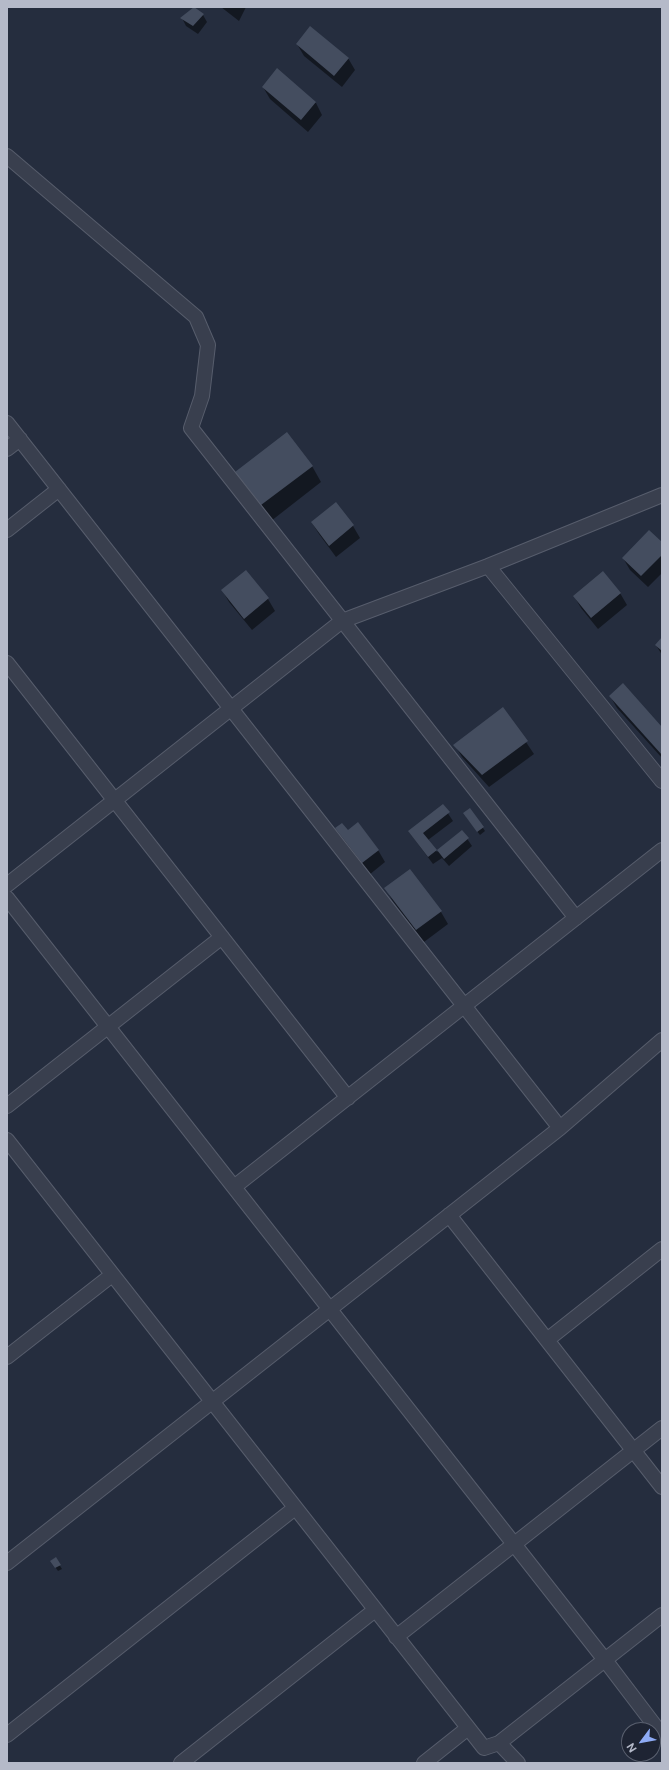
<!DOCTYPE html>
<html>
<head>
<meta charset="utf-8">
<style>
	body { margin:0 }
	#map { position:relative; width:669px; height:1770px; overflow:hidden; background:#252d3e; font-family:"Public Sans",sans-serif }
	canvas { display:block }
	.frame { position:absolute; inset:0; border:8px solid #b5bac9; pointer-events:none }
	.north { position:absolute; left:621px; top:1722px; width:40px; height:40px; box-sizing:border-box; background:#1e2433; border:1px solid #5a606f; border-radius:50%; rotate:238deg; font-size:11px; font-weight:700; line-height:16px; text-align:center; color:#b5bac9 }
	.north::after { content:''; display:block; margin:auto; width:14px; height:18px; background:#8eabf5; clip-path:polygon(50% 0,100% 100%,50% 72%,0 100%) }
</style>
</head>
<body>
<div id="map">
<canvas width="669" height="1770"></canvas>
<div class="frame"></div>
<div class="north">N</div>
</div>
<script>
const ctx = document.querySelector('canvas').getContext('2d');
ctx.lineJoin = 'round';
function paint(path, color) { ctx.fillStyle = color; ctx.fill(path, 'evenodd'); }
const shape = rows => new Path2D(rows.map(r => 'M' + r).join(''));
function stroke(path, color, width, dash) { ctx.strokeStyle = color; ctx.lineWidth = width; ctx.lineCap = dash ? 'butt' : 'round'; ctx.setLineDash(dash || []); ctx.stroke(path); }
paint(shape([
	[221,7,246,7,239,21],
	[203,15,207,22,198,34,186,26,182,18],
	[297,44,348,58,355,70,342,87,304,56],
	[263,87,316,103,322,115,308,132,270,99],
	[312,466,321,482,271,521,246,489,237,473],
	[312,523,353,526,360,538,336,557,319,534],
	[662,544,662,573,648,587,630,570,623,558],
	[246,571,268,599,275,611,252,630,229,602,222,590],
	[620,593,627,605,598,629,581,608,574,596],
	[662,639,662,655,656,645],
	[610,696,662,728,662,758,617,708],
	[503,708,534,754,489,787,462,757,455,745],
	[443,806,453,821,428,840,437,852,462,831,472,846,449,866,442,858,433,864,409,832],
	[470,809,485,831,480,835,466,817],
	[337,828,348,832,378,850,385,862,369,875,344,840],
	[386,888,441,912,448,924,424,942,392,900],
	[55,1558,62,1569,58,1571,51,1561]
]), '#0007');
paint(shape([
	[194,7,204,14,193,26,180,18],
	[310,26,349,58,334,76,296,44],
	[277,68,316,102,301,120,262,87],
	[287,432,313,466,261,505,235,472],
	[336,502,354,525,329,546,311,522],
	[649,530,662,542,662,555,641,576,622,558],
	[246,570,269,598,244,619,221,590],
	[603,571,621,593,591,618,573,596],
	[662,637,662,651,655,645],
	[623,683,662,727,662,755,609,696],
	[503,707,528,741,482,775,453,745],
	[443,804,450,812,423,833,437,850,428,857,408,831],
	[470,808,484,827,477,832,463,813],
	[358,822,379,850,362,863,335,828,342,823,348,830],
	[462,830,469,838,444,859,437,850],
	[410,869,442,911,416,930,384,888],
	[56,1557,61,1565,55,1568,50,1561]
]), '#444d5f');
const minor = shape([
	[7,156,196,317,208,345,202,396,191,428,576,918],
	[7,423,560,1128],
	[7,449,20,439],
	[7,530,59,489],
	[488,566,662,781],
	[7,663,348,1098],
	[7,885,342,621,488,566,662,495],
	[7,898,605,1660,662,1735],
	[7,1106,222,937],
	[7,1140,484,1748,499,1743,518,1763],
	[234,1187,662,850],
	[449,1215,662,1487],
	[547,1340,662,1249],
	[7,1357,112,1275],
	[7,1563,560,1128,662,1040],
	[396,1637,662,1428],
	[7,1735,295,1508],
	[499,1743,662,1615],
	[181,1763,375,1610],
	[424,1763,468,1728]
]);
stroke(minor, '#575d6c', 16);
stroke(minor, '#393f4e', 14);
</script>
</body>
</html>
